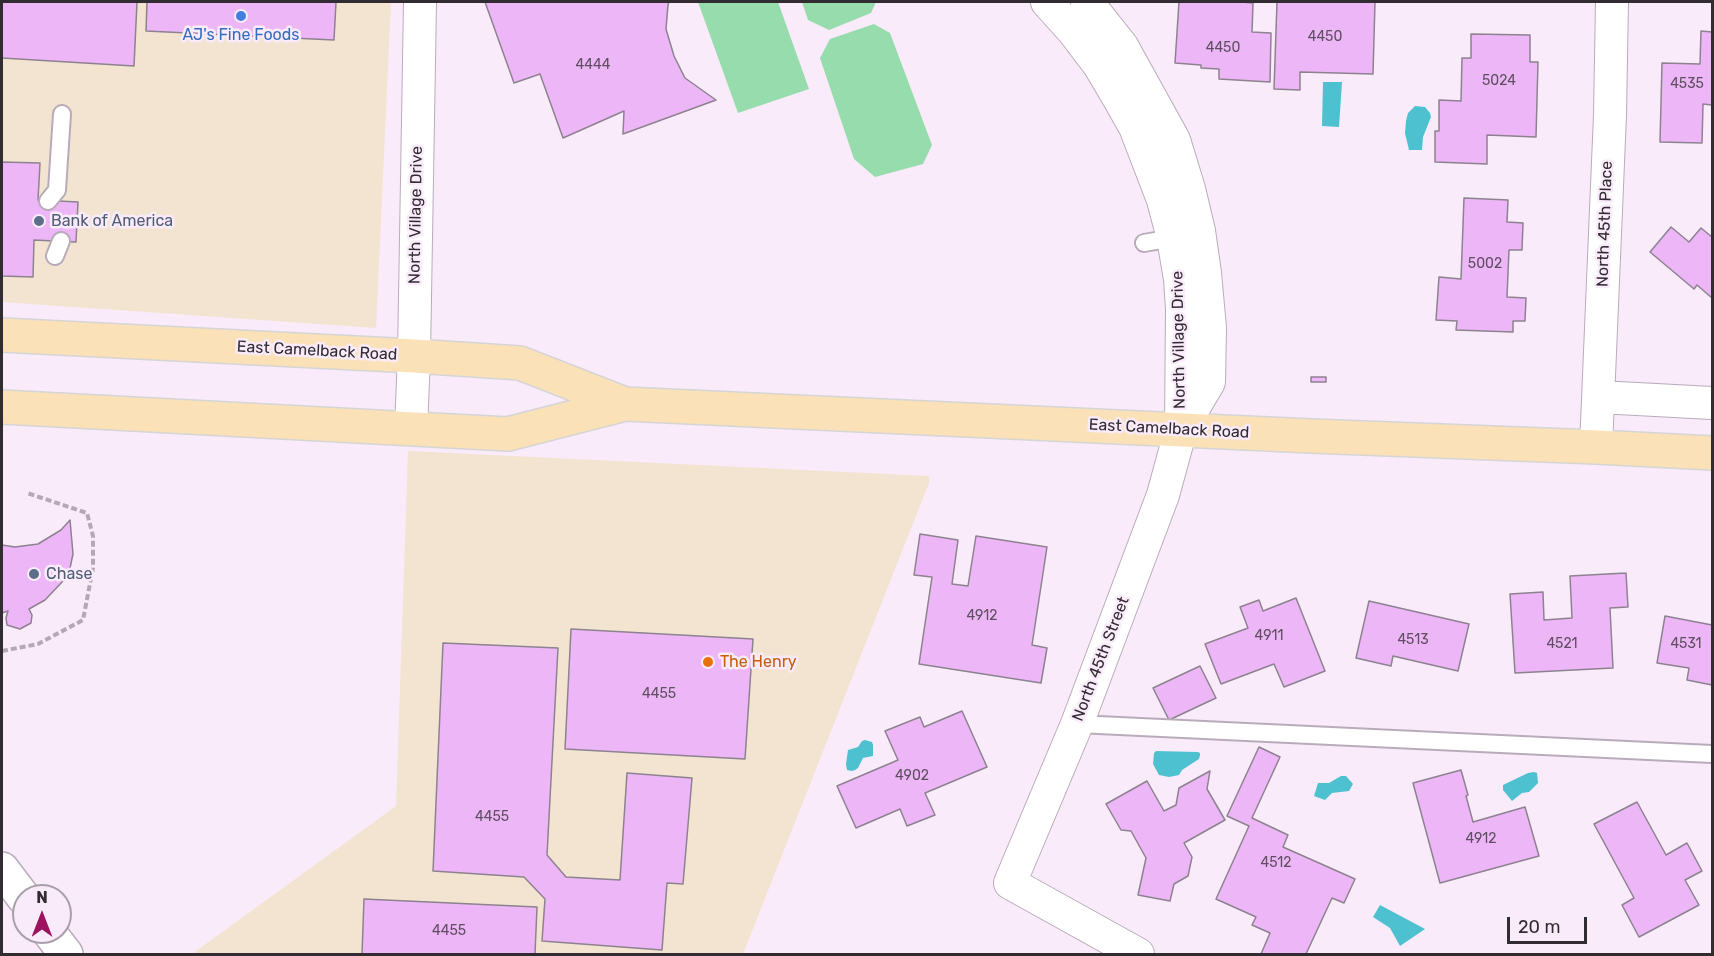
<!DOCTYPE html>
<html>
<head>
<meta charset="utf-8">
<style>
	body { margin:0 }
	#map { position:relative; width:1714px; height:956px; overflow:hidden; background:#f9ebfa; font-family:Rubik,sans-serif }
	canvas { display:block }
	.frame { position:absolute; inset:0; border:3px solid #312c31; pointer-events:none }
	.north { position:absolute; left:12px; top:884px; width:60px; height:60px; box-sizing:border-box; background:#f9ebfa; border:2px solid #a99faa; border-radius:50%; rotate:0deg; font-size:16px; font-weight:700; line-height:24px; text-align:center; color:#312c31 }
	.north::after { content:''; display:block; margin:auto; width:21px; height:27px; background:#9e1360; clip-path:polygon(50% 0,100% 100%,50% 72%,0 100%) }
	.scale { position:absolute; left:1507px; top:917px; width:80px; height:27px; box-sizing:border-box; border:3px solid #312c31; border-top:0; padding-left:8px; font-size:18px; line-height:21px; white-space:nowrap; color:#312c31; -webkit-text-stroke:4px #f9ebfa; paint-order:stroke }
</style>
</head>
<body>
<div id="map">
<canvas width="1714" height="956"></canvas>
<div class="frame"></div>
<div class="north">N</div>
<div class="scale">20 m</div>
</div>
<script>
const ctx = document.querySelector('canvas').getContext('2d');
ctx.lineJoin = 'round';
function paint(path, color) { ctx.fillStyle = color; ctx.fill(path, 'evenodd'); }
const shape = rows => new Path2D(rows.map(r => 'M' + r).join(''));
function stroke(path, color, width, dash) { ctx.strokeStyle = color; ctx.lineWidth = width; ctx.lineCap = dash ? 'butt' : 'round'; ctx.setLineDash(dash || []); ctx.stroke(path); }
function write(font, color, halo, rows, align = 'center') {
  ctx.font = font + ' Rubik,sans-serif'; ctx.lineWidth = 5; ctx.setLineDash([]); ctx.textBaseline = 'middle'; ctx.strokeStyle = halo; ctx.fillStyle = color; for (const [text, x, y, turn = 0] of rows) {
    ctx.save(); ctx.translate(x, y); ctx.rotate((+turn || 0) * Math.PI / 180); ctx.textAlign = isNaN(turn) ? turn : align; if (halo) ctx.strokeText(text, 0, 0); ctx.fillText(text, 0, 0); ctx.restore();
  }
}
paint(shape([
	[2,2,391,2,376,328,2,302],
	[408,451,929,476,929,483,743,954,192,954,396,806]
]), '#f3e4d1');
paint(shape([
	[698,2,778,2,809,89,738,113],
	[802,2,876,2,871,13,829,30,808,20],
	[874,24,890,33,932,145,923,164,875,177,854,159,820,58,830,39]
]), '#97dcad');
paint(shape([
	[1323,82,1342,82,1339,127,1322,126],
	[1415,106,1425,107,1430,113,1431,117,1423,137,1422,150,1409,150,1405,133,1406,121,1408,113],
	[865,740,872,742,873,745,873,756,863,758,858,768,855,770,852,771,847,770,846,764,848,750,858,747,862,741],
	[1156,751,1198,752,1200,753,1200,755,1199,759,1182,770,1179,775,1169,777,1159,775,1153,764,1154,753],
	[1534,772,1537,773,1538,783,1529,792,1522,793,1512,801,1503,790,1503,785,1528,773],
	[1341,776,1346,776,1353,784,1349,791,1332,793,1325,800,1314,796,1318,783,1329,783],
	[1380,905,1425,929,1400,946,1390,928,1373,917]
]), '#4dc1d0');
const building = shape([
	[2,2,137,2,134,66,2,58,2,2],
	[147,2,336,2,334,40,146,31,147,2],
	[485,2,669,2,668,5,666,29,674,56,685,78,716,100,623,134,624,111,563,138,540,74,514,83,485,2],
	[1179,2,1242,2,1253,3,1252,32,1271,33,1270,82,1219,79,1219,69,1201,68,1201,65,1175,63,1179,2],
	[1277,2,1375,2,1373,74,1300,72,1300,90,1274,89,1277,2],
	[1701,31,1712,32,1712,105,1703,104,1702,143,1660,142,1662,63,1700,64,1701,31],
	[1471,34,1530,35,1530,62,1538,62,1536,137,1487,135,1487,164,1435,162,1435,131,1439,131,1439,100,1461,101,1462,58,1471,58,1471,34],
	[2,162,40,163,38,200,78,202,76,242,34,240,33,277,2,276,2,162],
	[1464,198,1508,200,1507,222,1523,223,1522,250,1509,250,1507,297,1526,298,1525,321,1513,321,1513,332,1456,330,1457,321,1436,320,1439,277,1461,279,1464,198],
	[1671,227,1689,242,1701,228,1712,237,1712,298,1697,285,1694,289,1650,252,1671,227],
	[1311,377,1326,377,1326,382,1311,382,1311,377],
	[70,520,73,554,70,568,63,581,45,600,29,609,32,615,31,623,20,629,7,625,6,618,8,611,2,613,2,545,15,547,38,544,61,530,70,520],
	[920,534,958,540,952,584,968,586,976,536,1047,547,1032,645,1047,648,1041,683,919,664,932,577,914,575,920,534],
	[1626,573,1628,607,1610,608,1613,668,1515,673,1510,594,1543,592,1544,620,1572,618,1570,576,1626,573],
	[1296,598,1325,671,1284,687,1274,664,1221,684,1205,644,1248,628,1240,607,1259,600,1263,611,1296,598],
	[1369,601,1469,624,1458,671,1393,656,1391,666,1356,658,1369,601],
	[1665,616,1712,625,1712,685,1687,680,1689,668,1657,663,1665,616],
	[571,629,753,639,745,759,565,749,571,629],
	[443,643,558,648,547,855,566,877,620,880,627,773,692,778,683,884,667,883,662,950,542,941,545,899,524,877,433,871,443,643],
	[1200,666,1216,698,1169,720,1153,688,1200,666],
	[962,711,987,767,925,793,935,815,907,826,900,809,856,828,837,786,898,760,885,731,920,717,924,727,962,711],
	[1259,747,1280,757,1252,818,1288,835,1283,847,1355,879,1344,903,1332,898,1306,954,1261,954,1270,933,1252,925,1256,917,1216,899,1249,826,1227,816,1259,747],
	[1461,770,1468,795,1466,796,1473,822,1525,807,1539,856,1440,883,1413,783,1461,770],
	[1210,771,1207,789,1225,820,1184,843,1192,857,1188,876,1174,884,1170,901,1138,895,1146,858,1131,831,1121,830,1106,804,1147,781,1164,811,1176,805,1179,788,1210,771],
	[1637,802,1666,855,1687,843,1702,871,1685,880,1699,905,1639,937,1622,905,1634,898,1594,824,1637,802],
	[364,899,537,907,535,954,362,954,364,899]
]);
paint(building, '#edb7f7');
stroke(building, '#8d828f', 1.5);
const service = shape([
	[48,201,57,190,62,114],
	[1144,243,1178,237],
	[55,256,61,241],
	[1077,724,1712,754]
]);
const minor = shape([
	[1047,2,1074,32,1099,65,1118,97,1135,127,1163,200,1173,238,1180,279,1182,309,1181,429,1163,495,1077,724,1010,883,1138,954],
	[1087,2,1122,46,1174,140,1189,189,1199,231,1205,273,1210,328,1209,382,1181,429],
	[1599,397,1712,403],
	[411,429,414,356,420,2],
	[1596,447,1610,115,1612,2]
]);
const tertiary = shape([
	[2,869,24,898],
	[49,932,66,954]
]);
const primary = shape([
	[2,335,414,356,520,363,625,404],
	[2,407,508,434,625,404,1311,436,1596,447,1712,453]
]);
stroke(service, '#b9acba', 20);
stroke(minor, '#b9acba', 34);
stroke(tertiary, '#b9acba', 36);
stroke(primary, '#d6d5d6', 36);
stroke(shape([
	[2,651,38,644,83,620,93,568,93,536,87,513,27,493]
]), '#b3a8b3', 4, [6, 3]);
stroke(service, '#fff', 16);
stroke(minor, '#fff', 32);
stroke(tertiary, '#fff', 33);
stroke(primary, '#fae1b8', 33);
for (const [x, y, r, color] of [
	[241,16,6,"#3f7fe0"],
	[39,221,6,"#5c6f8a"],
	[34,574,6,"#5c6f8a"],
	[708,662,6,"#e8710a"]
]) { const dot = new Path2D(); dot.arc(x, y, r, 0, 2 * Math.PI); ctx.fillStyle = color; ctx.fill(dot); stroke(dot, '#f9ebfa', 2); }
write('14px', '#604f62', null, [
	["4450",1325,37],
	["4450",1223,48],
	["4444",593,65],
	["5024",1499,81],
	["4535",1687,84],
	["5002",1485,264],
	["4912",982,616],
	["4911",1269,636],
	["4513",1413,640],
	["4521",1562,644],
	["4531",1686,644],
	["4455",659,694],
	["4902",912,776],
	["4455",492,817],
	["4912",1481,839],
	["4512",1276,863],
	["4455",449,931]
]);
write('16px', '#366cbe', '#f9ebfa', [
	["AJ's Fine Foods",241,35]
]);
write('16px', '#312c31', '#f9ebfa', [
	["North Village Drive",416,215,-89],
	["North 45th Place",1605,224,-88],
	["North Village Drive",1179,340,-91],
	["East Camelback Road",317,351,3],
	["East Camelback Road",1169,429,3],
	["North 45th Street",1101,659,-69]
]);
write('16px', '#4e5e75', '#f9ebfa', [
	["Bank of America",51,221],
	["Chase",46,574]
], 'left');
write('16px', '#c56008', '#f9ebfa', [
	["The Henry",720,662]
], 'left');
</script>
</body>
</html>
